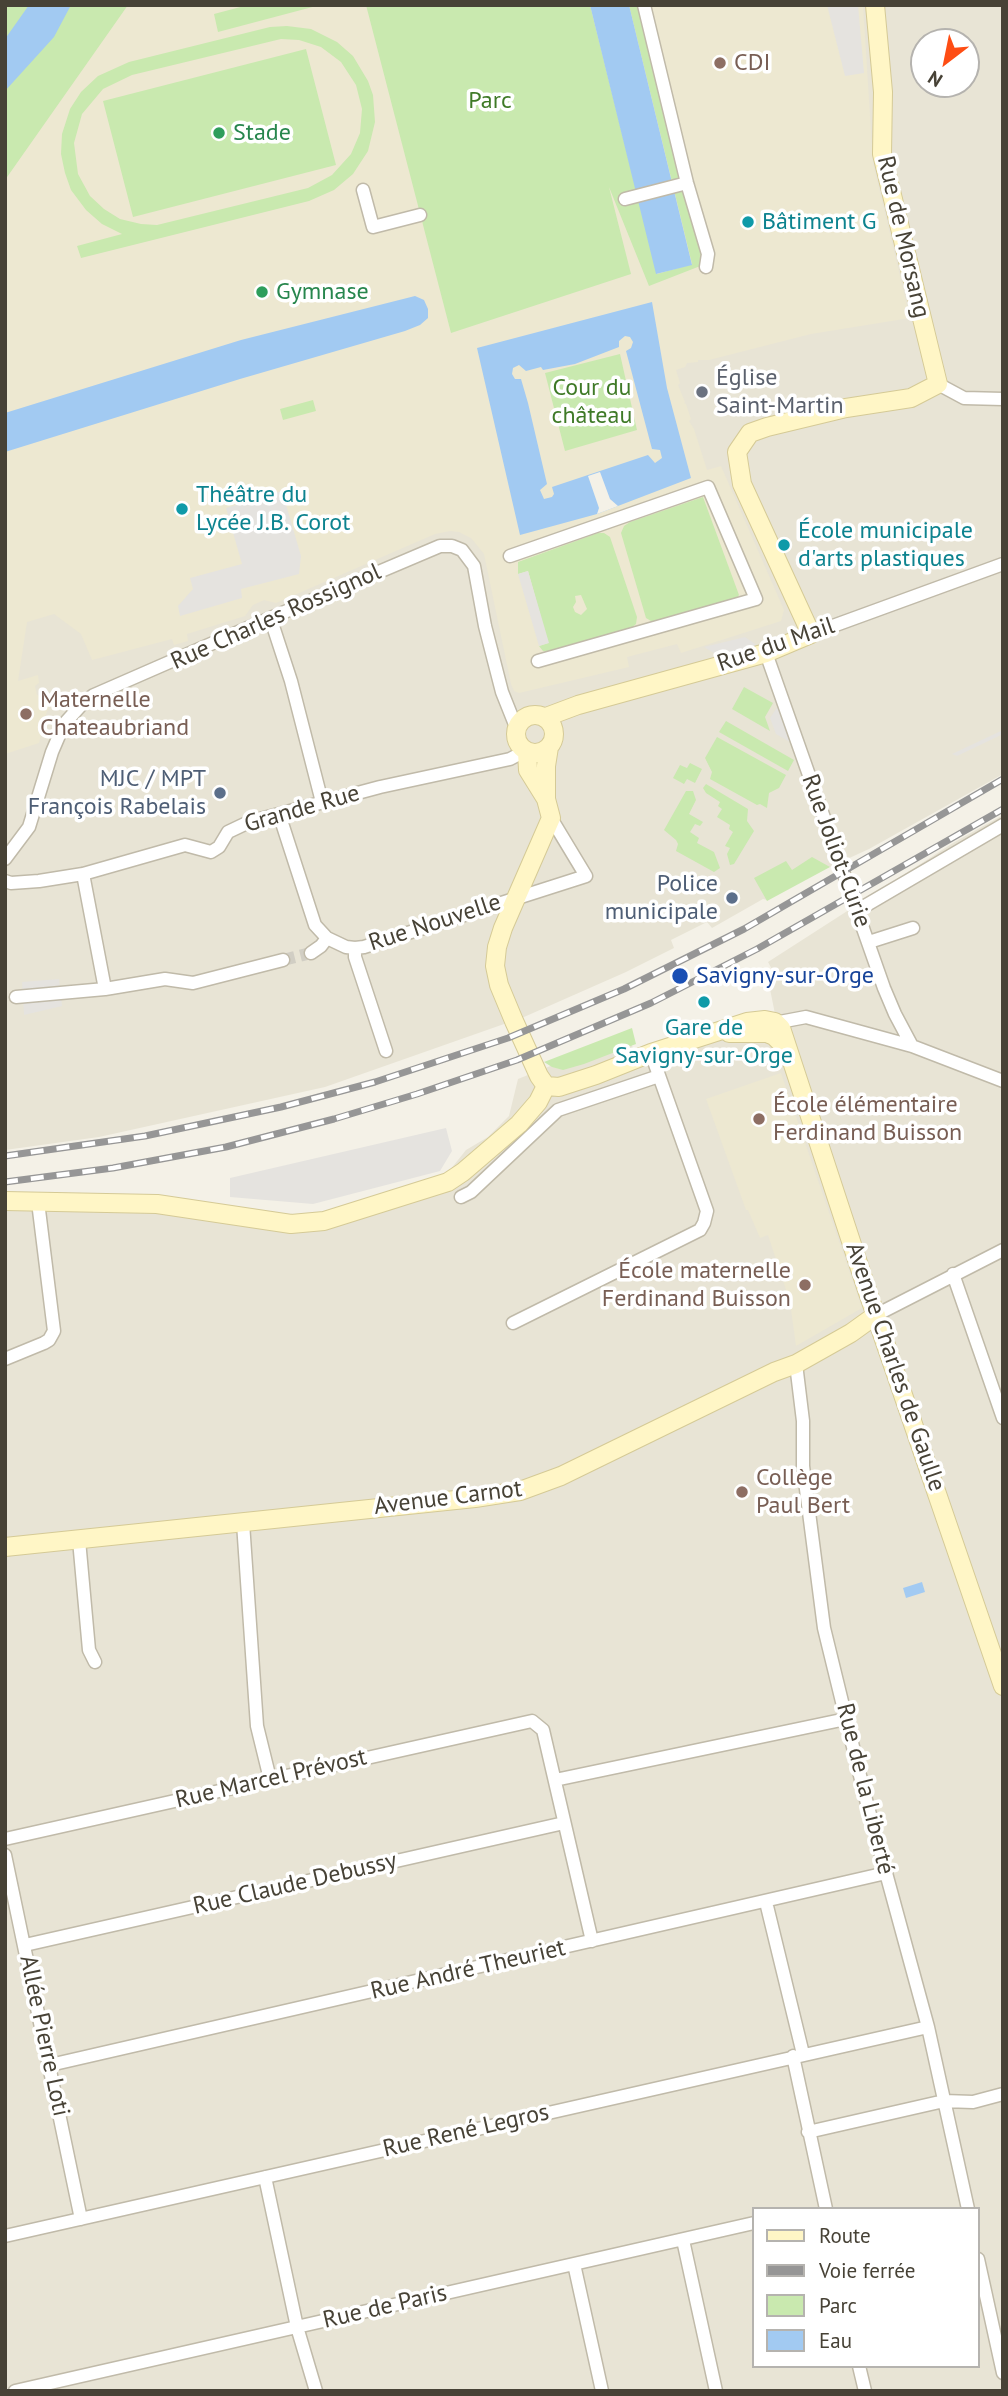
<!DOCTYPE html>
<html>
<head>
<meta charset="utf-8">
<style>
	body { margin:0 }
	#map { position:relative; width:1008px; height:2396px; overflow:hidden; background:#f4f1e7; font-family:"PT Sans",sans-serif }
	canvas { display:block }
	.frame { position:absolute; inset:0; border:7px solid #474236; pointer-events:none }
	.legend { position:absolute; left:752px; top:2207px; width:228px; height:161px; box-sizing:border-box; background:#fff; border:2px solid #b5b3af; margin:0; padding:9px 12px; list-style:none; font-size:21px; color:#474236 }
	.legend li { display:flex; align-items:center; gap:14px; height:35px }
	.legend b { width:35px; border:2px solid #b5b3af }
	.north { position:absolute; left:910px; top:28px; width:70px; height:70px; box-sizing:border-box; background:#fff; border:2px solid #b5b3af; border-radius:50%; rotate:212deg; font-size:19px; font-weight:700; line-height:28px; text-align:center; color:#474236 }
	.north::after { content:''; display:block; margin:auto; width:24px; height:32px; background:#fe4d14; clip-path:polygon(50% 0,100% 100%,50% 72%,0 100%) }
</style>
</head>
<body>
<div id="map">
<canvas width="1008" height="2396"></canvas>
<div class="frame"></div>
<ul class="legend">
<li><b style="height:9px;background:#fff6c6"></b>Route</li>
<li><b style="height:9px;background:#969696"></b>Voie ferrée</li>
<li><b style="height:19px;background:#c9e9af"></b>Parc</li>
<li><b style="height:19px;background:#a2caf2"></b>Eau</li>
</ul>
<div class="north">N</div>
</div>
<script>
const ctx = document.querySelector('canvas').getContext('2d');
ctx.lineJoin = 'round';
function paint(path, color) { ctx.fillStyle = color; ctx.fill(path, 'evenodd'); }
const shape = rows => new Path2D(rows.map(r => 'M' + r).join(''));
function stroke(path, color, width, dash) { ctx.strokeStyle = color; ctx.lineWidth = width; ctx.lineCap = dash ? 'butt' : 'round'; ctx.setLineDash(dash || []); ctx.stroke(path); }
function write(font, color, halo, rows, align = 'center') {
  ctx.font = font + ' "PT Sans",sans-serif'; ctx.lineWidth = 7; ctx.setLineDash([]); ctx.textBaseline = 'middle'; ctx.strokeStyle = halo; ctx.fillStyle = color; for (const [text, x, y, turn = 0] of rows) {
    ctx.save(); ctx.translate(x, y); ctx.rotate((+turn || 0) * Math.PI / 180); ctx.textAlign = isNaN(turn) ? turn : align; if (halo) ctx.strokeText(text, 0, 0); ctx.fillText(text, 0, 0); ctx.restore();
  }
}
paint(shape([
	[5,5,1003,5,1003,774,869,849,821,871,767,900,763,899,712,928,707,922,671,940,674,948,626,972,524,1017,325,1087,99,1137,5,1150],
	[924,42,966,42,966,84,924,84],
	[1003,815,1003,2391,5,2391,5,1193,303,1219,446,1175,466,1150,488,1137,509,1116,518,1079,628,1035,634,1051,775,1014,768,979,775,975,768,962,953,843],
	[754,2209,978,2209,978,2366,754,2366]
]), '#e8e4d5');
paint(shape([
	[78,5,863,5,873,163,910,318,811,334,709,360,698,360,698,362,687,363,685,367,676,370,680,383,678,385,685,402,684,403,686,404,691,419,689,421,694,429,707,470,721,466,784,610,781,621,681,653,677,644,627,657,629,667,519,693,514,691,511,684,484,554,471,538,459,532,450,531,435,534,276,603,264,600,253,605,245,616,187,634,188,641,174,645,172,639,92,660,81,634,54,614,27,622,18,681,38,675,39,683,35,686,37,695,52,699,51,703,46,714,39,743,5,754,5,67],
	[781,1073,862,1308,796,1346,790,1302,768,1235,760,1238,748,1210,746,1210,706,1099]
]), '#ede8d1');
paint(shape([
	[5,5,128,5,5,180],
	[248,5,320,5,218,32,214,14],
	[366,5,590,5,657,274,692,264,629,5,642,5,708,263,649,286,609,187,631,274,451,333],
	[287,26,311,29,337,42,353,56,368,81,373,95,375,122,368,151,353,174,334,190,309,201,81,258,77,246,122,234,102,224,86,210,71,190,65,173,61,154,62,134,70,109,81,92,98,76,129,62,270,27],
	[281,39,299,40,321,47,341,62,356,85,362,109,360,133,351,154,332,175,308,188,157,225,141,224,120,219,104,209,90,196,78,174,74,143,82,114,103,89,132,75],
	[306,49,336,165,133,217,103,101],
	[620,354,637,430,565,451,545,373],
	[313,400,316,411,283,420,280,409],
	[703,497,739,595,737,598,661,623,651,621,646,618,621,533,624,526,630,522],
	[598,533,604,533,610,537,637,617,636,624,630,629,549,652,543,651,539,646,548,643,528,571,518,574,518,562],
	[581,595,587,609,581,615,575,612,573,607,576,602,575,596],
	[744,687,773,703,765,717,770,731,732,709],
	[726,721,794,760,788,771,719,732],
	[717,737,786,775,779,788,769,793,767,808,760,804,757,805,710,779,712,772,705,758],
	[690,763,702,769,695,783,687,779,684,784,673,778,680,765,687,768],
	[706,784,748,809,747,821,754,831,734,864,730,865,727,854,730,848,725,846,733,832,729,829,730,825,717,817,722,809,718,806,720,802,706,793,703,788],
	[686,791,693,791,696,800,689,814,703,822,700,826,695,824,690,832,699,838,697,843,714,852,720,868,714,872,676,851,678,844,676,840,664,830],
	[812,857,830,867,767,901,754,878,786,861,792,870],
	[632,1028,636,1044,584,1064,563,1070,552,1067,544,1062]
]), '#c9e9af');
paint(shape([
	[827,5,858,5,864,73,845,76],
	[282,491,301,556,299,574,241,589,242,598,180,616,178,606,193,589,190,578,242,564,226,508],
	[528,571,549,643,539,646,518,574],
	[745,637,758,646,719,656,704,647],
	[778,706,790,742,776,734,770,718],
	[1003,730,1003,734,957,756,952,754],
	[59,979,62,1006,24,1015,22,982],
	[446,1128,452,1151,440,1171,313,1204,230,1197,230,1178]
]), '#e5e3df');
paint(shape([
	[29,5,71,5,54,37,5,91,5,39],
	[590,5,629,5,692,265,656,274],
	[415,296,424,300,428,309,428,318,420,325,405,331,240,379,5,452,5,413,241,340],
	[652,302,667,388,691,478,597,514,520,535,477,348],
	[625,336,630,337,633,342,631,348,626,351,652,449,660,450,662,458,655,463,648,455,552,487,554,494,552,497,544,499,540,490,547,484,528,403,521,379,515,379,512,374,513,368,519,365,526,371,541,367,543,370,575,364,619,347,619,341],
	[922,1582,925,1592,906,1598,903,1588]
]), '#a2caf2');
paint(shape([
	[600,472,610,499,618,506,597,514,599,508,588,476]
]), '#f4f1e7');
stroke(shape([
	[283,960,311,953]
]), '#d1cec4', 12, [12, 6]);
const street = shape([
	[644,5,687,183,708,254,706,267],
	[363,190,373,227,420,215],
	[625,199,687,183],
	[938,384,964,398,1003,399],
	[510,556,708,487,756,599,538,661],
	[268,619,274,629,291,681,322,802],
	[811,634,1003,564],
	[766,653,884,988,895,1014,912,1046],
	[281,820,315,925,327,938,346,947,355,948,364,947,586,876,551,818],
	[5,859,29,827,52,752,64,724,84,702,94,695,268,619,440,546,452,546,462,550,474,566,485,626,502,692,516,727],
	[83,874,105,989],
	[5,881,11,883,39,881,83,874,185,845,211,852,219,847,228,832,249,822,380,787,510,759,525,751],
	[858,910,1003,825],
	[869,942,913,928],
	[355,948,355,957,386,1051],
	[311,953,321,946,327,938],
	[16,997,105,989,165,979,193,983,283,960],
	[769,1024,806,1017,912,1046,1003,1081],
	[461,1197,471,1192,558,1110,659,1076],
	[953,1274,1003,1418],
	[876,1315,1003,1250],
	[513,1323,700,1230,704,1223,707,1211,651,1053],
	[5,1359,44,1343,49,1340,54,1331,38,1202],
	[796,1364,803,1421,803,1466,824,1628,865,1796,928,2027,968,2209],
	[243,1523,257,1726,270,1779],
	[79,1540,89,1650,95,1662],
	[555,1780,846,1719],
	[5,1839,532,1721,543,1730,592,1941],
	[5,1855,81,2219],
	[766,1902,803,2054],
	[25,1945,564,1823],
	[793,2056,826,2209],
	[50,2065,886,1873],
	[808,2132,944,2101,973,2102,1003,2094],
	[265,2177,297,2327,316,2391],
	[5,2236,928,2027],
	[683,2240,716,2391],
	[978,2259,1003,2373],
	[574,2264,602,2391],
	[859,2366,865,2391],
	[15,2391,754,2223]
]);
const secondary = shape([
	'516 734a19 19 0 1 1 38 0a19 19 0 1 1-38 0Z',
	[546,717,578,705,766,653,811,634,742,484,737,452,750,433,767,427,846,408,911,398,938,384,882,154,883,92,875,5],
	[527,752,528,770,546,799],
	[729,1033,767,1033,774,1036,787,1049],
	[546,1086,559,1087,596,1075,651,1053,747,1022,765,1020,775,1022,781,1028,866,1287,1003,1686],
	[546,1086,539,1076,514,1021,499,985,495,966,497,947,503,928,551,818,546,799,546,766,549,747],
	[5,1201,157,1204,291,1224,324,1221,448,1182,463,1172,519,1124,538,1102,546,1086],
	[5,1547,475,1498,520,1491,561,1476,774,1372,796,1364,851,1333,876,1315]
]);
stroke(street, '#c0baa9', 15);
stroke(secondary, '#d5ca96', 20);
stroke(street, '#fff', 12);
stroke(secondary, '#fff6c6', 18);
const rail = shape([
	[5,1156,145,1136,281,1107,375,1082,508,1038,624,989,744,929,1003,779],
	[5,1182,113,1168,226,1147,334,1119,417,1094,517,1060,651,1003,757,949,1003,809]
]);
stroke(rail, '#969696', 7);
stroke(rail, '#fff', 4.5, [13]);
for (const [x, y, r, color] of [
	[720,63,7,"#8d6e63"],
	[219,133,7,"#2e9e5b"],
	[748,222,7,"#0f9aa8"],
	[262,292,7,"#2e9e5b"],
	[702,392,7,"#6b7280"],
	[182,509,7,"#0f9aa8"],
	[784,545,7,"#0f9aa8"],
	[26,714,7,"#8d6e63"],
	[220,793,7,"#5c6f8a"],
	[732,898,7,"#5c6f8a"],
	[680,976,9,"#1a4fb4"],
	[704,1002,7,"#0f9aa8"],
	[759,1119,7,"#8d6e63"],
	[805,1285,7,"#8d6e63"],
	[742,1492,7,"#8d6e63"]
]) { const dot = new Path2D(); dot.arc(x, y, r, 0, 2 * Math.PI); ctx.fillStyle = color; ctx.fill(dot); stroke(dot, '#fff', 2.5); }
write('24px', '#785e54', '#fff', [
	["CDI",734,63],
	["Maternelle",40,700],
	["Chateaubriand",40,728],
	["École élémentaire",773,1105],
	["Ferdinand Buisson",773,1133],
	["École maternelle",791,1271,"right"],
	["Ferdinand Buisson",791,1299,"right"],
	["Collège",756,1478],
	["Paul Bert",756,1506]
], 'left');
write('24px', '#3f7a27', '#fff', [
	["Parc",490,101],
	["Cour du",592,388],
	["château",592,416]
]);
write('24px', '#27864d', '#fff', [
	["Stade",233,133],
	["Gymnase",276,292]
], 'left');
write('24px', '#0d838f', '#fff', [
	["Bâtiment G",762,222],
	["Théâtre du",196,495],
	["Lycée J.B. Corot",196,523],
	["École municipale",798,531],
	["d'arts plastiques",798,559],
	["Gare de",704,1028,"center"],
	["Savigny-sur-Orge",704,1056,"center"]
], 'left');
write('24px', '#474236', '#fff', [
	["Rue de Morsang",903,237,77],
	["Rue Charles Rossignol",276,617,-24],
	["Rue du Mail",776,645,-19],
	["Grande Rue",302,809,-16],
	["Rue Joliot-Curie",836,851,70],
	["Rue Nouvelle",435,923,-18],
	["Avenue Charles de Gaulle",895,1367,71],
	["Avenue Carnot",448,1498,-7],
	["Rue Marcel Prévost",271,1779,-13],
	["Rue de la Liberté",865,1789,76],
	["Rue Claude Debussy",295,1884,-13],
	["Rue André Theuriet",468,1970,-13],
	["Allée Pierre Loti",44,2036,78],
	["Rue René Legros",466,2131,-13],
	["Rue de Paris",385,2307,-13]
]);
write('24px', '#5b616d', '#fff', [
	["Église",716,378],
	["Saint-Martin",716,406]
], 'left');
write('24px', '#4e5e75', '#fff', [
	["MJC / MPT",206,779],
	["François Rabelais",206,807],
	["Police",718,884],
	["municipale",718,912]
], 'right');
write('24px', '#164399', '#fff', [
	["Savigny-sur-Orge",696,976]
], 'left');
</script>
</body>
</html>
